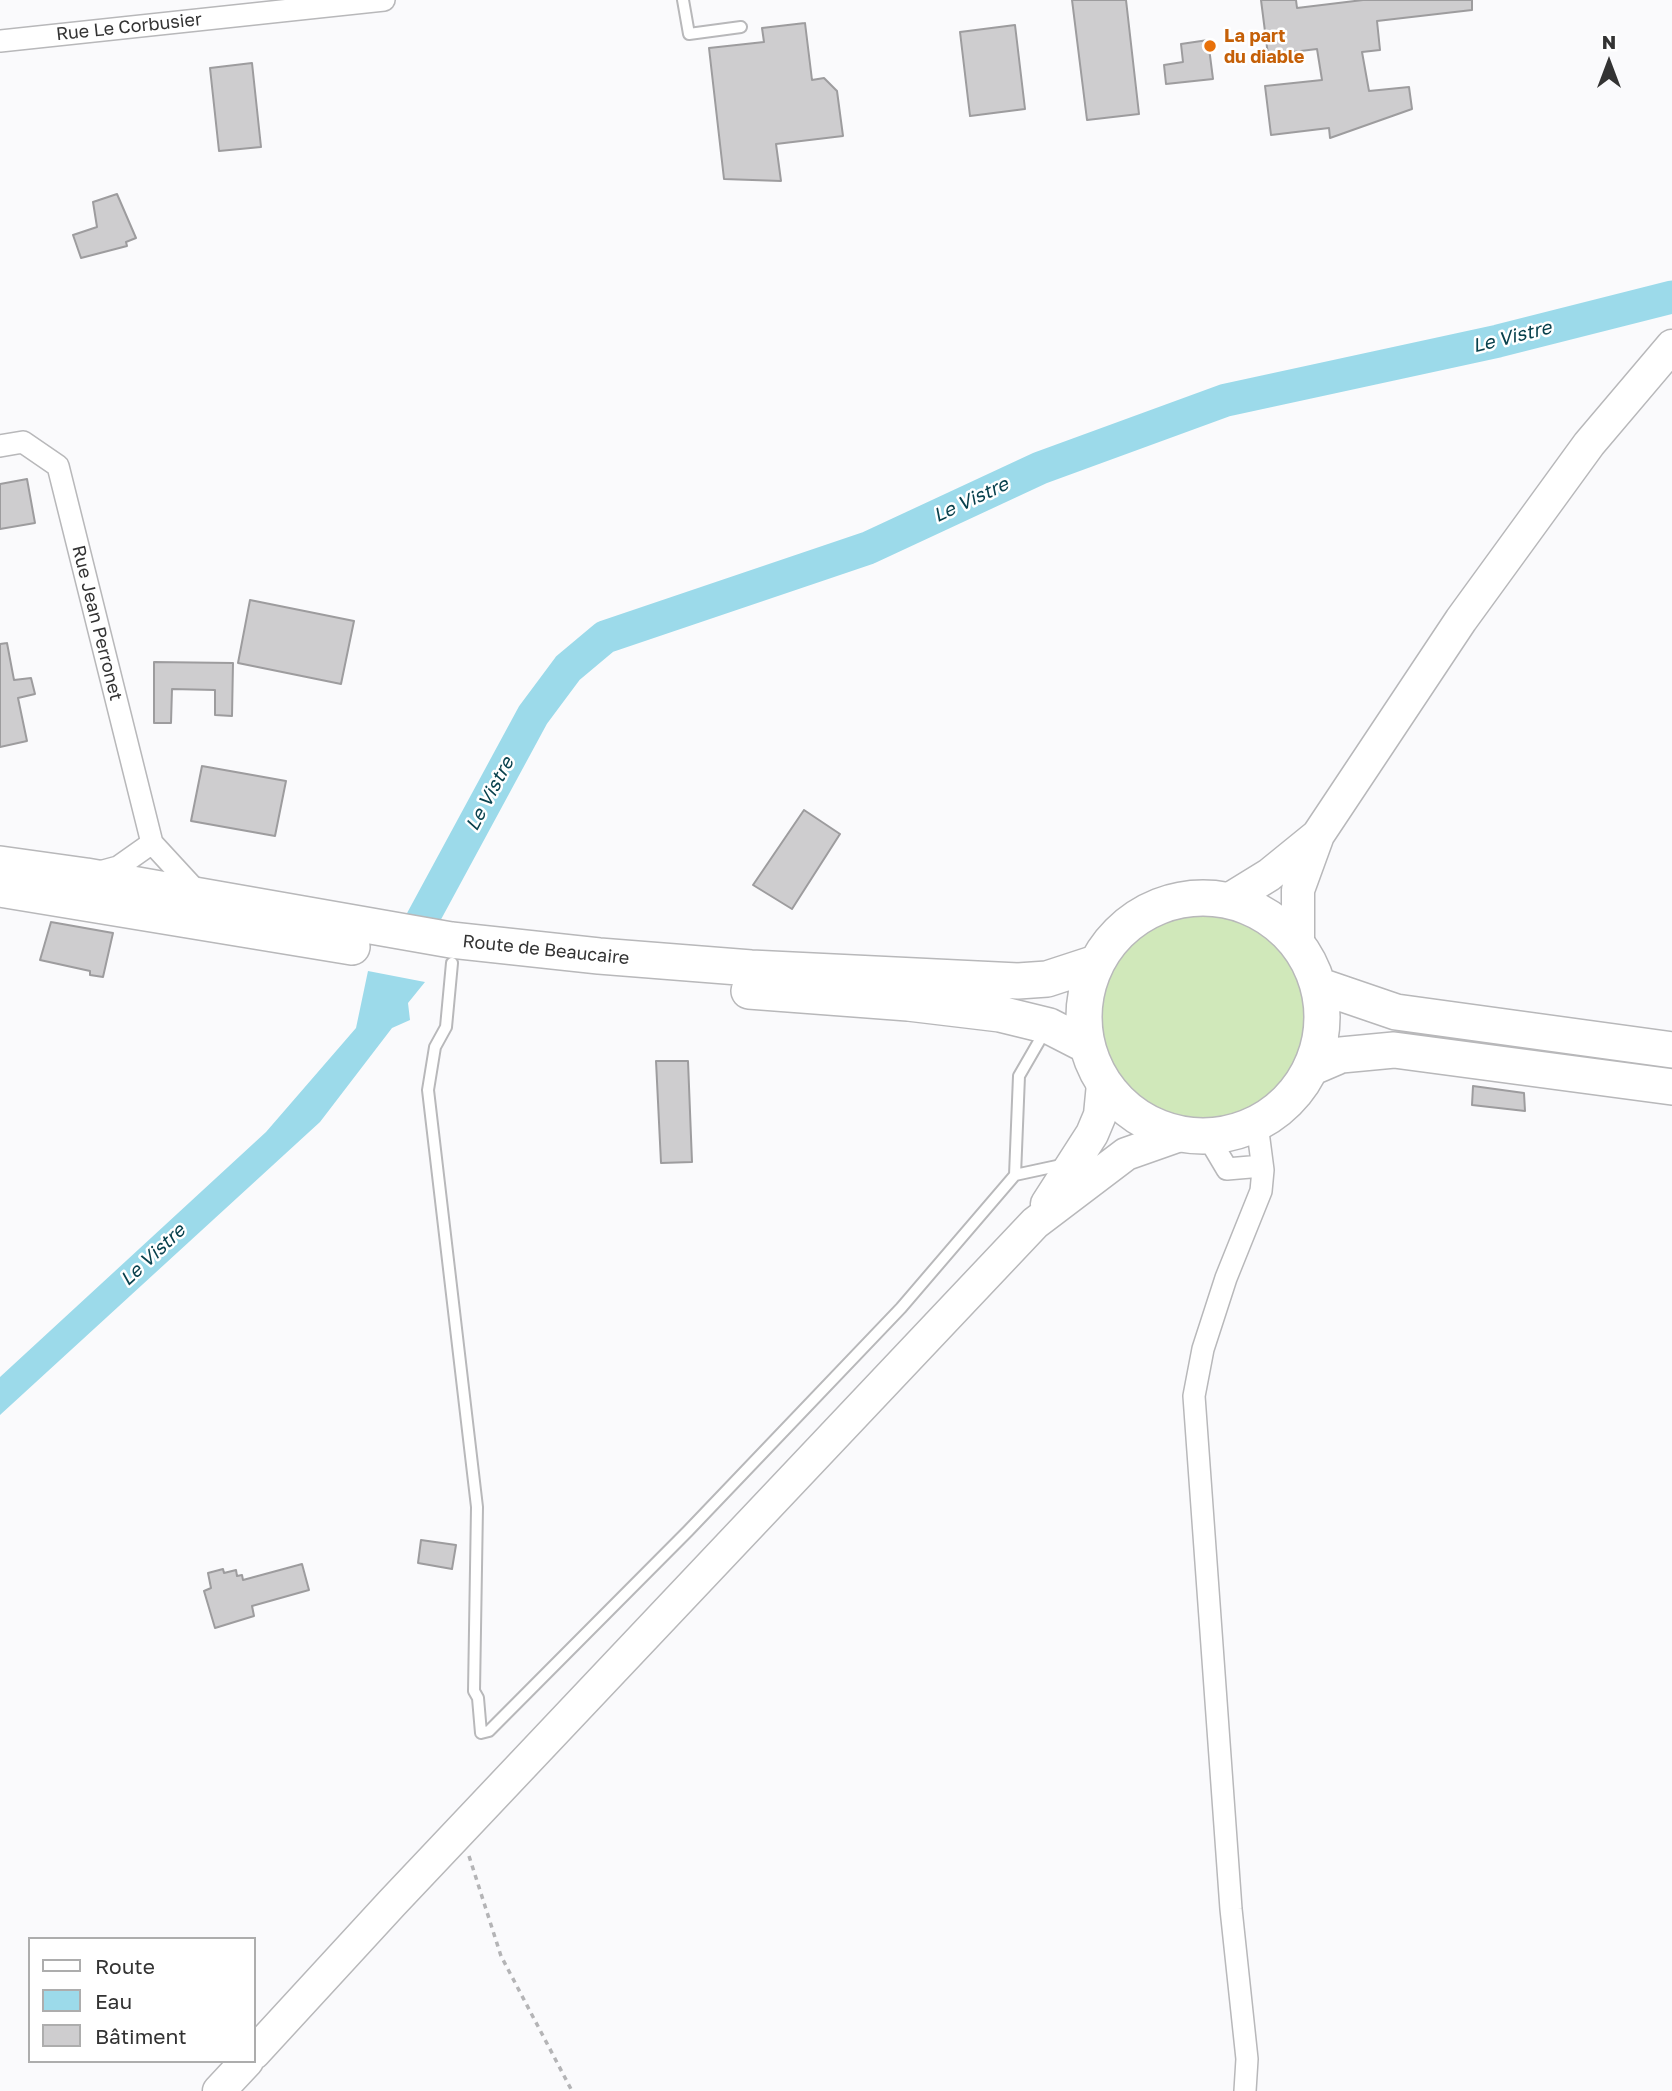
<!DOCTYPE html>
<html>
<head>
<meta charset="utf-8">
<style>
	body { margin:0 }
	#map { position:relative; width:1672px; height:2091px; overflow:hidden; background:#fafafc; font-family:"Golos Text",sans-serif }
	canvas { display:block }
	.legend { position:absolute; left:28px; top:1937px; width:228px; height:126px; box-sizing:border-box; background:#fff; border:2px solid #adadad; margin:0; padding:9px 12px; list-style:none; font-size:21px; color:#333 }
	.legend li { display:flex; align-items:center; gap:14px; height:35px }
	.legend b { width:35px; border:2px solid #adadad }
	.north { position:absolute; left:1574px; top:28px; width:70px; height:70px; -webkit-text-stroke:5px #fff; paint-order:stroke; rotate:0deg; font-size:19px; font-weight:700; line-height:28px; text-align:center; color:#333 }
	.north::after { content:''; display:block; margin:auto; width:24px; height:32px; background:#333; clip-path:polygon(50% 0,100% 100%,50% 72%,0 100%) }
</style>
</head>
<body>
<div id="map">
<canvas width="1672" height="2091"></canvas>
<ul class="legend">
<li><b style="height:9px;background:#fff"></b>Route</li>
<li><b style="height:19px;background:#9cdaea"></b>Eau</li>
<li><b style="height:19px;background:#cecdcf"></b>Bâtiment</li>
</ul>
<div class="north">N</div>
</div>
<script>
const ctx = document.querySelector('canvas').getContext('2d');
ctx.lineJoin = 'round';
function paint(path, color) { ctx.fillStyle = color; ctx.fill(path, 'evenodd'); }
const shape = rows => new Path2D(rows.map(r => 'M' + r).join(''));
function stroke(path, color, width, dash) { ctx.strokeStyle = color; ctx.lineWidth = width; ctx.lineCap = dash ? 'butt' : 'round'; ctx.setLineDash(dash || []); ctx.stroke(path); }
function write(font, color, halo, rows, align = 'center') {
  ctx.font = font + ' "Golos Text",sans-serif'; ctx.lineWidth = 5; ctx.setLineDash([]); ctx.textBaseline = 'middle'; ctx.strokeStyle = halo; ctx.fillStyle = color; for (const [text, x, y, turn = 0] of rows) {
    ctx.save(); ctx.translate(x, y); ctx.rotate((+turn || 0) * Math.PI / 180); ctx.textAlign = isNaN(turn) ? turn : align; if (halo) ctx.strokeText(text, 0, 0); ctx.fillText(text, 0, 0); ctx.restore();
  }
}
paint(shape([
	'1098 1014a104 104 0 1 1 208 0a104 104 0 1 1-208 0Z'
]), '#d0e8ba');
paint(shape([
	[368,971,425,982,408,1003,410,1020,392,1028,320,1122,0,1415,0,1377,266,1132,356,1028]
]), '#9cdaea');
stroke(shape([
	[422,920,533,715,568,668,605,637,868,548,1040,468,1226,400,1498,341,1672,297]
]), '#9cdaea', 33);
const building = shape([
	[1072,0,1126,0,1139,114,1087,120,1072,0],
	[1261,0,1296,0,1297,8,1363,0,1472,0,1472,10,1377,21,1380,50,1362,52,1369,91,1409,87,1412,109,1330,138,1329,128,1271,135,1265,86,1322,80,1317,49,1268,55,1261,0],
	[805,23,812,80,824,78,837,91,843,136,776,144,781,181,724,179,709,48,764,42,762,28,805,23],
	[1015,25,1025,109,970,116,960,32,1015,25],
	[1208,40,1213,79,1166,84,1164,65,1183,62,1181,44,1208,40],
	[252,63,261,147,219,151,210,68,252,63],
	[117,194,136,238,126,242,127,246,81,258,73,235,97,227,93,202,117,194],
	[27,479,35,523,0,529,0,484,27,479],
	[250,600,354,621,341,684,238,663,250,600],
	[7,643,14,680,31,678,35,694,18,698,27,741,0,747,0,644,7,643],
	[154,662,233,663,232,716,215,715,215,690,172,689,171,723,154,723,154,662],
	[202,766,286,781,275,836,191,821,202,766],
	[804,810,840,834,792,909,753,885,804,810],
	[51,922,113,933,103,977,90,975,90,971,40,960,51,922],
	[656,1061,688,1061,692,1162,661,1163,656,1061],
	[1473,1086,1524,1093,1525,1111,1472,1105,1473,1086],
	[421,1540,456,1545,452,1569,418,1563,421,1540],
	[302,1564,309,1590,252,1606,254,1616,215,1628,204,1591,211,1588,208,1573,223,1569,224,1573,236,1570,237,1576,242,1575,243,1580,302,1564]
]);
paint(building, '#cecdcf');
stroke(building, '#9d9c9e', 2);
const lane = shape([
	[683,0,689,34,741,27],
	[452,963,446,1027,435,1047,428,1090,477,1507,474,1691,478,1698,481,1733,489,1731,688,1531,901,1308,1015,1175,1066,1164],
	[1015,1175,1019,1076,1045,1031]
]);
const street = shape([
	[0,41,384,0],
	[0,446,23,442,58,466,152,843,199,894],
	[96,873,118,867,152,843],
	[1208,1137,1227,1169,1262,1166],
	[1245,2091,1247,2059,1231,1909,1194,1396,1203,1349,1226,1278,1261,1191,1263,1170,1257,1124]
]);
const secondary = shape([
	[1230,899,1269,875,1317,836],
	[1298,943,1298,890,1318,835,1461,620,1589,444,1672,346],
	[1047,1204,1092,1134,1100,1115,1103,1084],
	[254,2053,392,1903,1035,1223,1126,1154,1180,1135],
	[219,2091,247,2061]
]);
const primary = shape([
	[0,864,86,876,451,940,599,956,751,968,1018,981,1047,979,1096,963],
	[0,889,352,947],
	'1084 1017a119 119 0 1 1 238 0a119 119 0 1 1-238 0Z',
	[1320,986,1396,1012,1672,1050],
	[749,991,908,1003,1000,1014,1049,1026,1086,1045],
	[1313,1067,1341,1055,1394,1050,1672,1087]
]);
stroke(lane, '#b8b8ba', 14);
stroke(street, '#b8b8ba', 24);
stroke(secondary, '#b8b8ba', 35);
stroke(primary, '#b8b8ba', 38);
stroke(shape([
	[469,1856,501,1956,572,2091]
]), '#b4b4b6', 3.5, [5, 5]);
stroke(lane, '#fff', 10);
stroke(street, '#fff', 21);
stroke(secondary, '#fff', 32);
stroke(primary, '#fff', 35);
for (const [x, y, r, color] of [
	[1210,46,7,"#e8710a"]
]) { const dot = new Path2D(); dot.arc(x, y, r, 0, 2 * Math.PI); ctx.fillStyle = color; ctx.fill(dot); stroke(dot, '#fff', 2.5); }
write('18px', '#333', '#fff', [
	["Rue Le Corbusier",129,27,-6],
	["Rue Jean Perronet",97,623,76],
	["Route de Beaucaire",546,950,6]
]);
write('bold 18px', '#c56008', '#fff', [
	["La part",1224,36],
	["du diable",1224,57]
], 'left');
write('italic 19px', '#08414d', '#fff', [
	["Le Vistre",1512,337,-14],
	["Le Vistre",971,500,-25],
	["Le Vistre",490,794,-62],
	["Le Vistre",153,1255,-43]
]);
</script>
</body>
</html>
